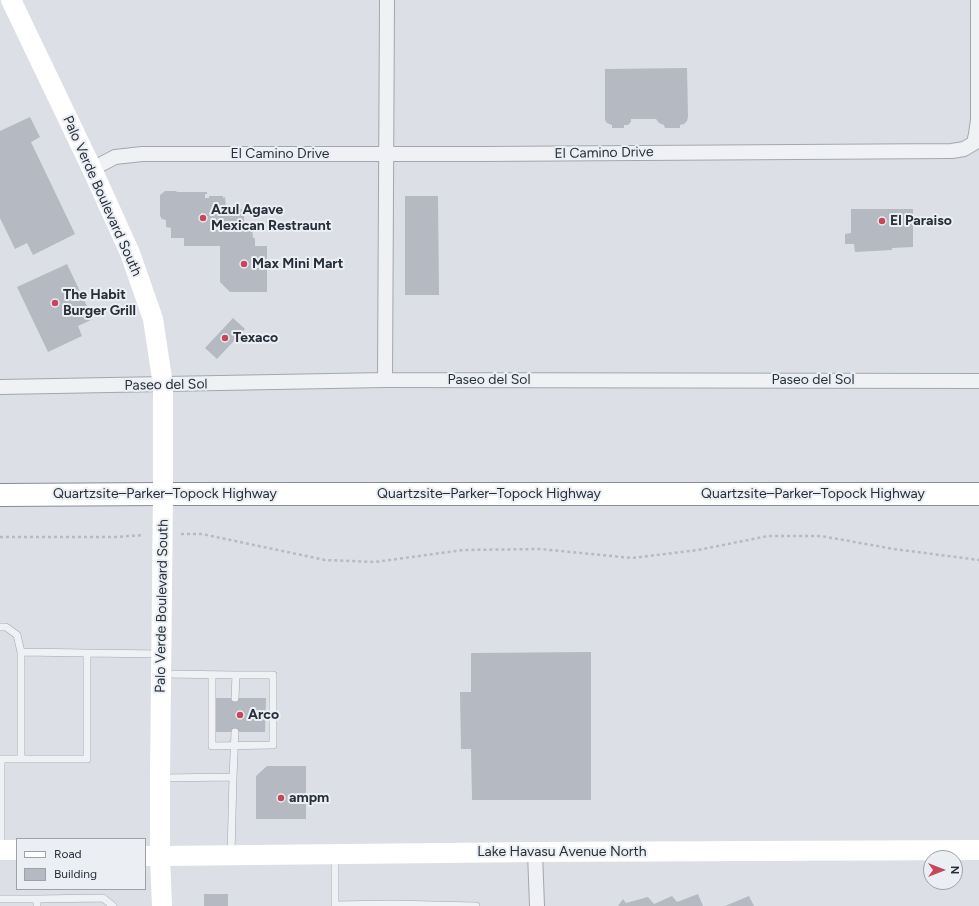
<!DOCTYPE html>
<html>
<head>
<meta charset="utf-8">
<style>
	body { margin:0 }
	#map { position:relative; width:979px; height:906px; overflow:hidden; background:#dce0e6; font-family:Figtree,sans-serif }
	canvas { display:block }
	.legend { position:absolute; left:16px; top:838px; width:130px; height:52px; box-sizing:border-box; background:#ebeff3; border:1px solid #9da2a9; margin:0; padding:5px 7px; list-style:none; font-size:12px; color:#272f3b }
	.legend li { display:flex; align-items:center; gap:8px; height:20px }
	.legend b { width:20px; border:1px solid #9da2a9 }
	.north { position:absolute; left:923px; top:850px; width:40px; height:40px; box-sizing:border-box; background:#ebeff3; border:1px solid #9da2a9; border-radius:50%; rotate:90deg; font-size:11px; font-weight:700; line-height:16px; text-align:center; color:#272f3b }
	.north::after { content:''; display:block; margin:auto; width:14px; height:18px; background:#c6465c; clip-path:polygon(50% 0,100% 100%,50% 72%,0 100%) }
</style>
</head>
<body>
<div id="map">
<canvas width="979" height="906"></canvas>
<ul class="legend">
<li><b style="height:5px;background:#fff"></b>Road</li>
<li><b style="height:11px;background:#b4b9c2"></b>Building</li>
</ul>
<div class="north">N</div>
</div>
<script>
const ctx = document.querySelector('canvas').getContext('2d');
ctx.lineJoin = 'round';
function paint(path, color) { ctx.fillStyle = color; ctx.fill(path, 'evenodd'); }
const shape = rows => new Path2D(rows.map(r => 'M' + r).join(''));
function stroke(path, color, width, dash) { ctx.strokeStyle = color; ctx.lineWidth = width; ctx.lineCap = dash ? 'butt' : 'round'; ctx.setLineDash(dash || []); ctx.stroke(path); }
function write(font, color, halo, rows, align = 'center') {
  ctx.font = font + ' Figtree,sans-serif'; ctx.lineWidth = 4; ctx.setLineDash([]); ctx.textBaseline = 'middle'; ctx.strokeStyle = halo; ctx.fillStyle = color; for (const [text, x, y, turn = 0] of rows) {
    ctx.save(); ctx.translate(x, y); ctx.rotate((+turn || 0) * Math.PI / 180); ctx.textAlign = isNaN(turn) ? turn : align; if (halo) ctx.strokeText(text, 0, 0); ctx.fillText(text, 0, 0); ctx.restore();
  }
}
paint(shape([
	[687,68,688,117,687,121,684,124,680,125,680,128,665,128,664,125,659,123,656,119,631,119,631,122,628,125,624,125,624,128,612,128,612,125,607,123,605,120,605,69],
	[30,117,40,137,31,142,75,234,33,255,27,243,15,249,0,218,0,131],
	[165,191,177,191,176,192,207,192,207,194,205,194,205,198,209,198,209,196,223,196,223,198,225,197,226,209,244,209,244,228,252,228,253,238,255,238,255,246,267,246,267,292,230,292,220,282,220,246,184,246,184,238,171,238,171,228,166,227,166,220,162,219,160,216,160,195],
	[405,196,438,196,439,295,405,295],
	[851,209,913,209,913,247,892,248,892,250,855,252,854,244,845,244,845,234,851,233],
	[67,264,93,319,78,326,82,336,48,352,17,287],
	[233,318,245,329,217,359,205,348],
	[591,652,591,800,472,800,471,749,461,749,460,692,471,692,471,653],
	[215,698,266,698,265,732,214,732],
	[267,766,306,766,306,819,256,819,256,776],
	[204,894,228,894,228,906,204,906],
	[698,894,703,906,618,906,623,899,626,903,648,897,654,904,672,896,677,902],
	[749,896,754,906,725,906]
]), '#b4b9c2');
const lane = shape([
	[0,627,6,627,17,635,21,652],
	[87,653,87,759,21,759,21,652,87,653,160,654],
	[163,674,236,675,235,698],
	[212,675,212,746,273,745,273,675,236,675],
	[0,759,21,759],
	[233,777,235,732],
	[162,778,233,777,231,854],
	[1,849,1,759],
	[335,855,335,905,392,904,476,906],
	[0,899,37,899,37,906],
	[37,899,103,898,113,906]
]);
const street = shape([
	[92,169,115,157,142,154,484,154,952,151,964,149,974,143,976,134,978,120,978,0],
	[385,380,387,0],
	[0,387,385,380,979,381],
	[535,852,537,906]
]);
const highway = shape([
	[0,495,163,494,979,494]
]);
stroke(lane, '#a2a7af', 8);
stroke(street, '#a2a7af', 16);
stroke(highway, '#858e9b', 24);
stroke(shape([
	[181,534,202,534,325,560,375,562,463,550,540,549,632,558,698,550,768,536,821,536,894,549,979,560],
	[0,537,116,537,144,535]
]), '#b7bbc0', 2.5, [3, 3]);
stroke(lane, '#eff1f4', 7);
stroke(street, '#eff1f4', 14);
stroke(shape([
	[11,0,92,169,130,253,153,319,163,385,163,494,160,778,160,856,162,906],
	[0,850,17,850],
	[145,856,160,856,535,852,979,850]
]), '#fff', 20);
stroke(highway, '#fff', 22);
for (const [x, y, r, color] of [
	[203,218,4,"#c6465c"],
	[882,221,4,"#c6465c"],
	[244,264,4,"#c6465c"],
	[55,303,4,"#c6465c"],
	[225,338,4,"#c6465c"],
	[240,715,4,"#c6465c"],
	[281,798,4,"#c6465c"]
]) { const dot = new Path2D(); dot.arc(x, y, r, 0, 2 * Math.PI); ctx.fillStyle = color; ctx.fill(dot); stroke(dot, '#ebeff3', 1.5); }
write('14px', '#272f3b', '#ebeff3', [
	["El Camino Drive",604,153,-1],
	["El Camino Drive",280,154],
	["Palo Verde Boulevard South",102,196,66],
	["Paseo del Sol",489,380],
	["Paseo del Sol",813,380],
	["Paseo del Sol",166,385,-1],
	["Quartzsite–Parker–Topock Highway",165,494],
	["Quartzsite–Parker–Topock Highway",489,494],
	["Quartzsite–Parker–Topock Highway",813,494],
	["Palo Verde Boulevard South",162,606,-89],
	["Lake Havasu Avenue North",562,852]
]);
write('bold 14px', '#272f3b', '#ebeff3', [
	["Azul Agave",211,210],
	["Mexican Restraunt",211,226],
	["El Paraiso",890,221],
	["Max Mini Mart",252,264],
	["The Habit",63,295],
	["Burger Grill",63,311],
	["Texaco",233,338],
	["Arco",248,715],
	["ampm",289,798]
], 'left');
</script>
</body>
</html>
